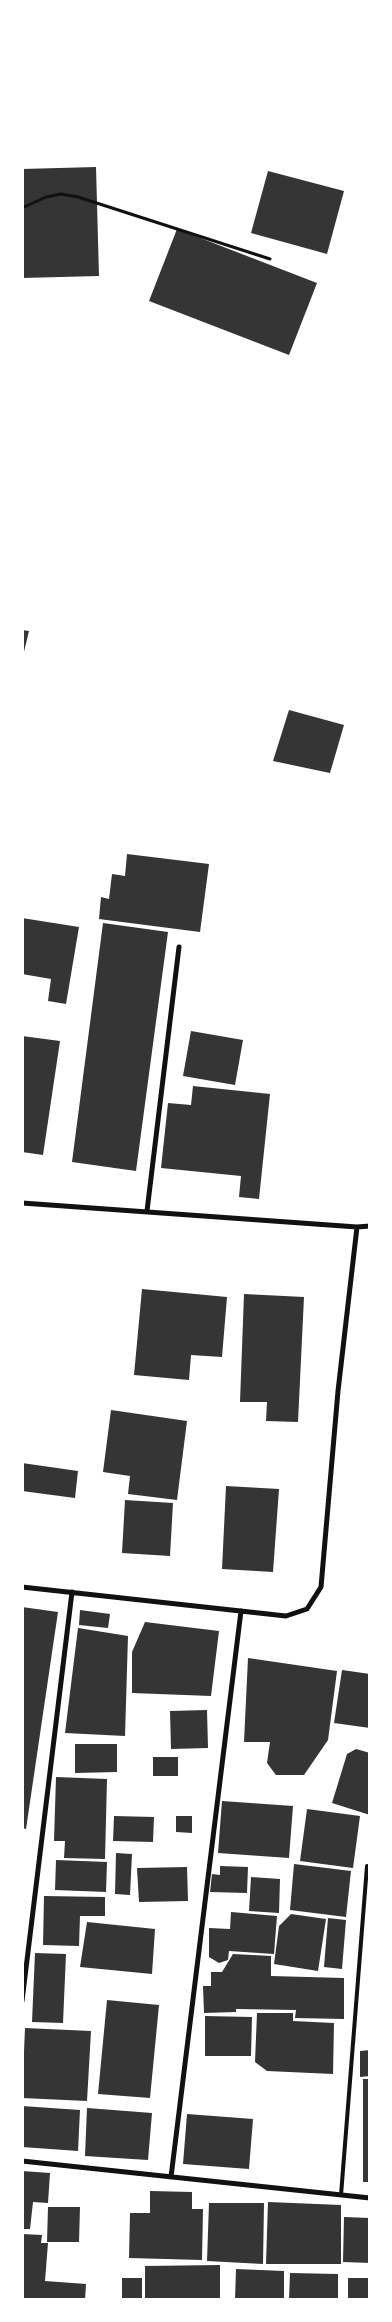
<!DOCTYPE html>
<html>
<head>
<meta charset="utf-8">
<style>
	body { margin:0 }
	#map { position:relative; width:392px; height:2322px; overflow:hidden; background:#fff; font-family:"Titillium Web",sans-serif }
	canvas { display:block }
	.frame { position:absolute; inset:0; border:24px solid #fff; pointer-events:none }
</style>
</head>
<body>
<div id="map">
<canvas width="392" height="2322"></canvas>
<div class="frame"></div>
</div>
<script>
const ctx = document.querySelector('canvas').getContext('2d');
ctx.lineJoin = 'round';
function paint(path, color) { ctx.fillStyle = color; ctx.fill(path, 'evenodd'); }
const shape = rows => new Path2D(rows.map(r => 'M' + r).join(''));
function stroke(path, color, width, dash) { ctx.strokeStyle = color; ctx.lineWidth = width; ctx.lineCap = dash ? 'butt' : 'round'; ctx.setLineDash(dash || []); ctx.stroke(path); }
paint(shape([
	[96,167,99,276,22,278,22,169],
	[268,171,344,191,327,254,251,233],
	[177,229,317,283,289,355,149,301],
	[22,630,29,631,23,656,22,656],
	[289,710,344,725,330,773,273,761],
	[127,854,209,864,200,932,99,919,101,897,109,899,112,874,125,876],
	[22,918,79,927,66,1004,48,1001,51,979,22,974],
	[103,923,168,932,136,1171,72,1162],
	[191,1031,243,1040,235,1085,183,1076],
	[22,1036,60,1041,43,1155,22,1152],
	[193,1086,270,1094,259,1199,239,1197,241,1176,161,1168,168,1103,191,1105],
	[142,1289,227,1297,222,1357,191,1355,189,1380,134,1375],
	[244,1294,304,1297,298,1422,266,1421,267,1402,240,1402],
	[111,1410,187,1421,177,1500,128,1494,130,1476,103,1472],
	[22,1463,78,1471,75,1498,22,1491],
	[226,1486,279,1489,273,1572,222,1569],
	[125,1500,173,1503,170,1556,122,1553],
	[22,1607,58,1612,26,1829,22,1828],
	[80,1610,110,1614,108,1628,79,1625],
	[145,1622,219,1631,211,1696,132,1693,132,1652],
	[78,1628,128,1636,125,1736,65,1733],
	[248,1658,337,1671,328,1740,304,1775,276,1775,267,1763,270,1742,244,1742],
	[342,1670,370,1674,370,1728,334,1723],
	[207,1710,208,1748,171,1749,170,1711],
	[75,1744,117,1744,117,1772,75,1773],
	[356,1749,370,1753,370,1815,332,1803,347,1754],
	[153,1757,178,1757,178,1776,153,1776],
	[56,1777,107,1779,105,1859,64,1858,65,1841,54,1841],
	[222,1801,293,1806,289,1858,218,1853],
	[307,1809,360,1816,353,1868,300,1861],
	[114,1816,154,1817,153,1842,113,1841],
	[176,1816,192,1816,192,1833,176,1832],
	[116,1853,132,1854,130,1895,115,1894],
	[56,1860,107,1862,106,1892,55,1890],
	[294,1864,351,1871,346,1917,290,1910],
	[220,1866,248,1867,247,1893,210,1892,212,1874,220,1875],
	[187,1867,188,1901,139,1902,137,1868],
	[251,1877,280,1879,279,1913,249,1911],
	[44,1896,105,1897,105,1916,80,1916,79,1946,43,1945],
	[231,1912,277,1916,274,1954,229,1951,228,1960,219,1963,209,1957,209,1928,230,1929],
	[291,1914,326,1919,318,1971,274,1964,279,1926],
	[328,1918,346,1920,342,1969,324,1967],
	[87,1922,155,1929,152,1974,80,1967],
	[35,1953,66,1954,63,2023,32,2022],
	[233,1954,271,1956,271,1976,344,1978,344,2019,295,2018,296,2010,236,2009,236,2012,204,2013,203,1986,211,1986,211,1972,222,1972],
	[107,2000,159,2005,150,2098,98,2094],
	[257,2013,293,2013,293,2021,334,2023,333,2074,267,2071,255,2062],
	[205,2016,252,2017,251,2056,205,2056],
	[25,2028,91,2031,87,2101,22,2098],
	[370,2050,370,2076,360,2077,360,2051],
	[363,2079,370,2079,370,2182,363,2182],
	[22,2106,80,2110,78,2151,22,2147],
	[87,2108,152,2113,148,2160,85,2156],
	[187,2114,253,2119,249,2169,183,2164],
	[22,2171,50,2173,48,2203,33,2202,30,2229,22,2229],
	[150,2191,192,2192,192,2209,203,2209,202,2260,129,2258,130,2213,150,2213],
	[268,2202,341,2205,341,2264,266,2264],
	[209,2203,264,2203,263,2264,207,2261],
	[48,2207,80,2207,79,2242,47,2242],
	[344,2217,370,2218,370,2263,343,2262],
	[22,2234,42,2235,41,2243,48,2243,45,2281,86,2284,85,2300,22,2300],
	[220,2265,220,2300,145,2300,145,2266],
	[236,2269,284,2271,284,2300,235,2300],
	[290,2273,338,2274,338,2300,289,2300],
	[122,2278,142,2278,142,2300,122,2300],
	[348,2278,370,2278,370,2300,348,2300]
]), '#353535');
stroke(shape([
	[22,208,46,197,61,194,78,197,270,259]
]), '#111', 3);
stroke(shape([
	[341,2195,367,1866]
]), '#111', 4);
stroke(shape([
	[22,1203,357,1227,370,1226],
	[147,1211,179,947],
	[22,1587,286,1616,307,1609,321,1587,338,1391,357,1227],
	[22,2001,72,1592],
	[22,2161,370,2198],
	[171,2177,241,1611]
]), '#111', 5);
</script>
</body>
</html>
